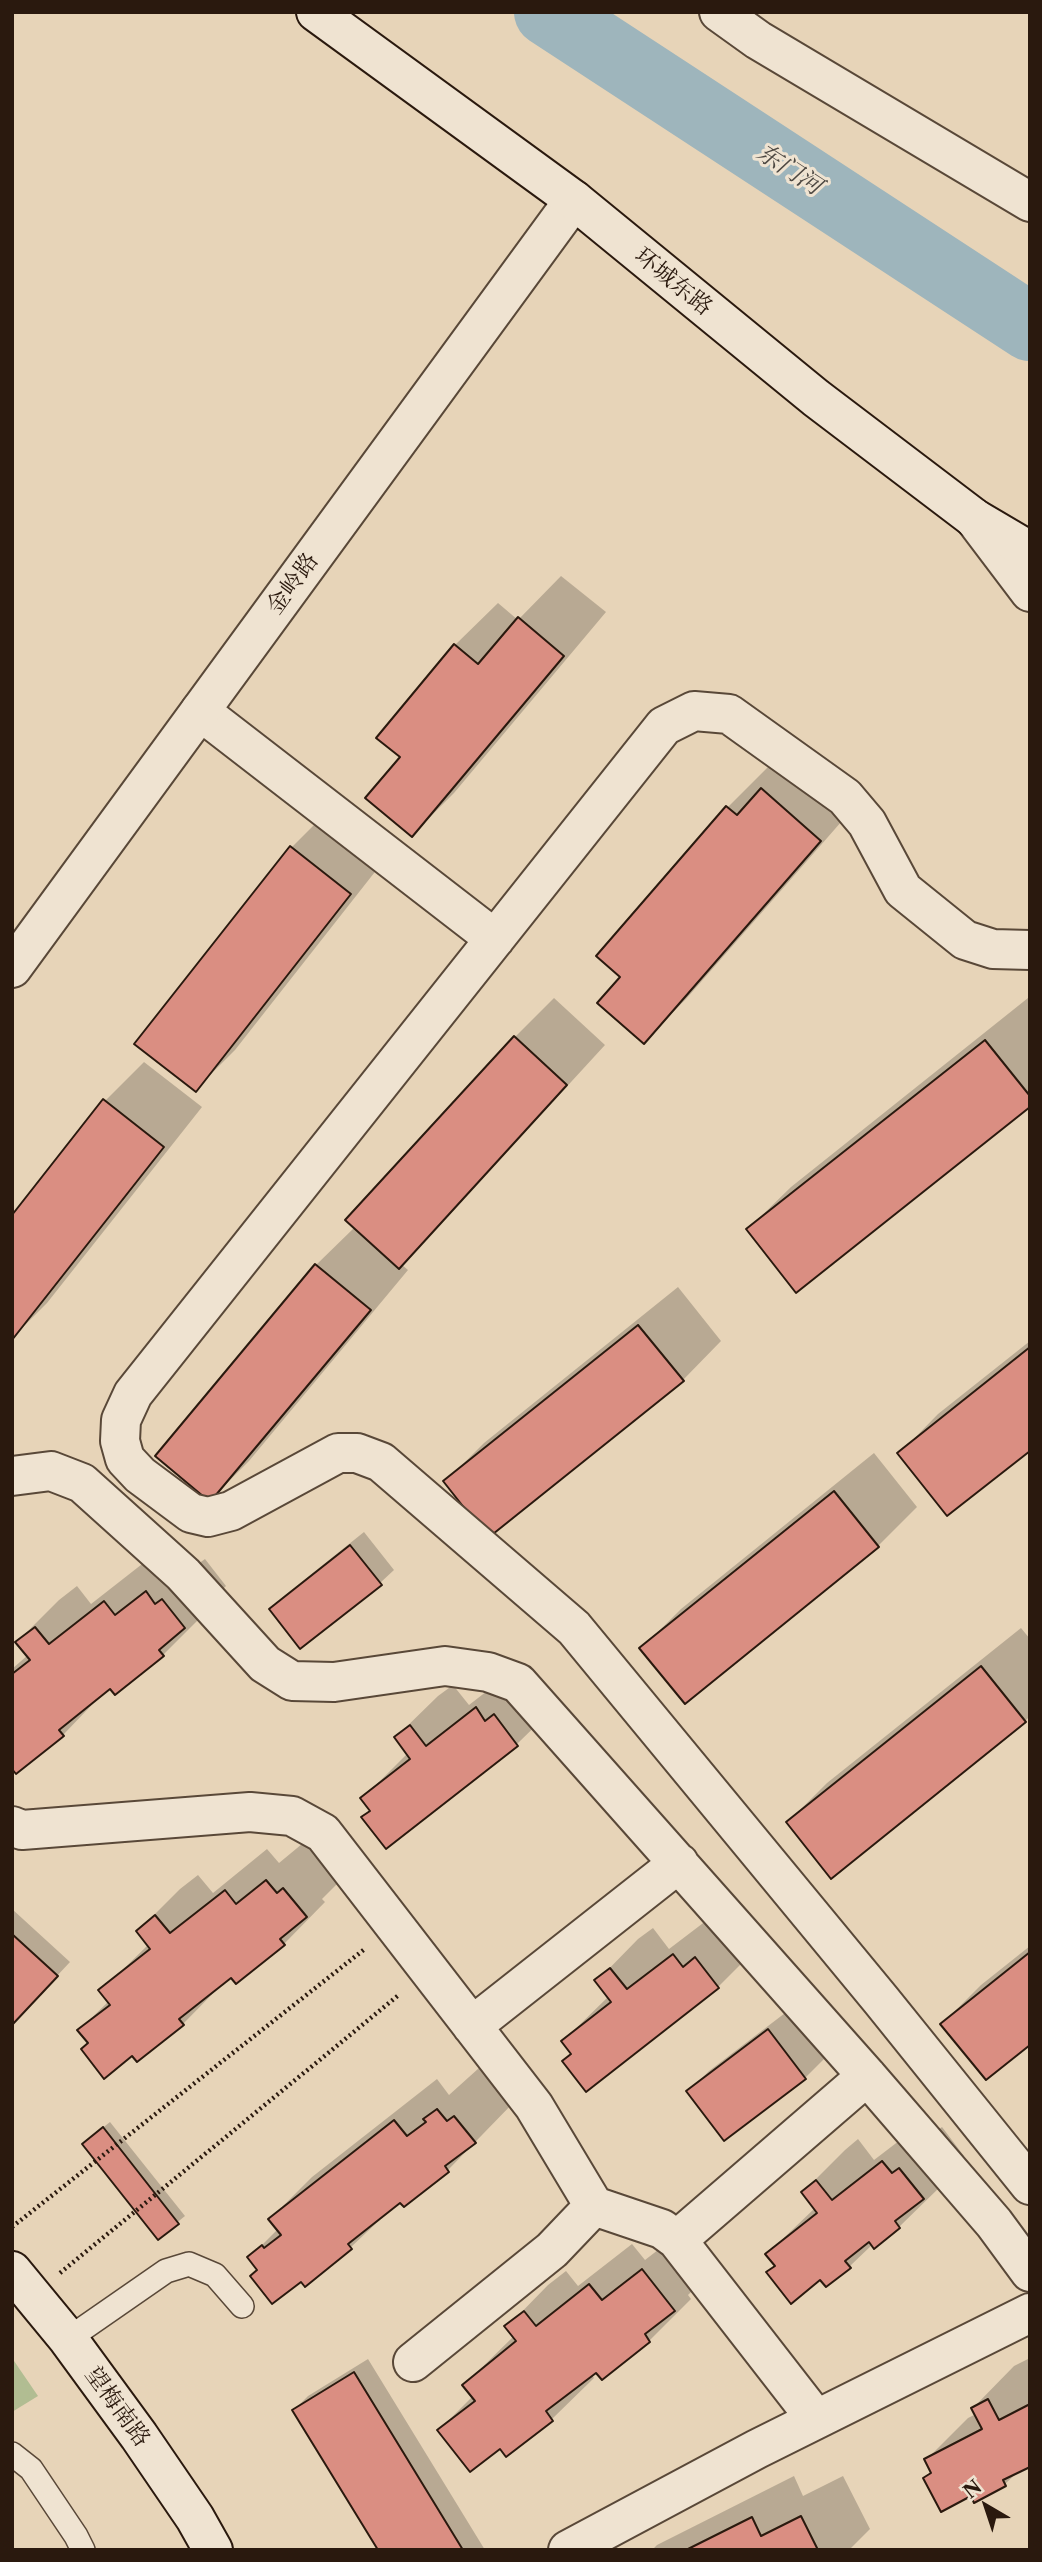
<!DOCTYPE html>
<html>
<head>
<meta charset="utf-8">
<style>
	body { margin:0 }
	#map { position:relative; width:1042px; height:2562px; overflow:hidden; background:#e7d4b8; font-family:"Libre Caslon Text",serif }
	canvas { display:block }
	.frame { position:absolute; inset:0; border:14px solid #2a190e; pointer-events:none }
	.north { position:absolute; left:951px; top:2471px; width:70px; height:70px; -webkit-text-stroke:5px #efe3d1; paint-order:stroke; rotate:321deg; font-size:19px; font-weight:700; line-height:28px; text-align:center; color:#2a190e }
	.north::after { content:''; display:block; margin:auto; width:24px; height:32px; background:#2a190e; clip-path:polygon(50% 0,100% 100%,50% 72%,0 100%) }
</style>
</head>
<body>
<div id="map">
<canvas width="1042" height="2562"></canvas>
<div class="frame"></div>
<div class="north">N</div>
</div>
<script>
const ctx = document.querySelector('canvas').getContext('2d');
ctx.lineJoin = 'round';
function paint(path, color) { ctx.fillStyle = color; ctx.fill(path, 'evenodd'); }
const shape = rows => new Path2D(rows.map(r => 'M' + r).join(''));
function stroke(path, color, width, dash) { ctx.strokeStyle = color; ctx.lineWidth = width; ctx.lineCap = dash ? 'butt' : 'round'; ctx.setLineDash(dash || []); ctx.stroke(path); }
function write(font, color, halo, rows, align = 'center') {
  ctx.font = font + ' "Libre Caslon Text","Noto Serif SC",serif'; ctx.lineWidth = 6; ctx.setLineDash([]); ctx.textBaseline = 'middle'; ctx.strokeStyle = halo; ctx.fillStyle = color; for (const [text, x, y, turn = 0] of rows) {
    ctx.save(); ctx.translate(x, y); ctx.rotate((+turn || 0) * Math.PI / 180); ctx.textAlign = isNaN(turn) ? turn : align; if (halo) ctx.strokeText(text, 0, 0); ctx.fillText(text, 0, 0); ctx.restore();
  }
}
paint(shape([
	[12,2358,38,2396,12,2412]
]), '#b1bd92');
paint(shape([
	[561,576,606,612,454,793,412,835,402,757,455,645,498,603,518,620],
	[770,765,863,797,686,999,644,1041,728,807],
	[331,808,389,854,235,1050,196,1089,137,1043,292,847],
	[554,998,605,1045,437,1228,401,1264,408,1270,249,1461,210,1500,316,1265,355,1227,348,1220,515,1037],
	[1028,998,1030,1001,1030,1105,748,1229,791,1187],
	[144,1062,202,1107,47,1303,12,1338,105,1101],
	[678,1287,721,1341,683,1380,446,1481,484,1443],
	[1030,1341,1030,1448,900,1453,938,1414],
	[874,1453,917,1507,878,1546,642,1648,681,1609],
	[364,1532,394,1570,380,1583,271,1609,284,1596],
	[188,1551,198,1564,205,1559,226,1586,201,1610,204,1614,163,1655,110,1686,63,1735,12,1766,12,1669,28,1655,17,1642,59,1600,77,1586,91,1604,146,1561,158,1575],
	[1021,1628,1030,1639,1030,1716,1025,1721,788,1822,827,1783],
	[518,1667,528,1680,536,1674,559,1703,517,1744,386,1847,363,1817,371,1809,363,1798,408,1753,396,1737,438,1696,453,1685,469,1705],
	[308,1839,347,1874,322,1899,325,1902,284,1944,231,1975,183,2024,137,2060,132,2054,90,2043,79,2030,109,2001,101,1991,149,1944,138,1931,180,1889,198,1875,213,1893,267,1849,279,1863],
	[12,1909,70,1962,12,2024],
	[715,1914,759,1946,718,1987,572,2053,563,2041,609,1996,597,1981,638,1939,653,1928,669,1949],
	[1030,1946,1030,2042,942,2024,981,1985],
	[789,2010,825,2058,805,2078,725,2139,689,2091,709,2071],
	[479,2068,489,2081,497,2075,516,2100,448,2170,401,2200,351,2247,301,2279,259,2269,250,2257,278,2229,270,2219,312,2177,437,2079,449,2095],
	[925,2121,934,2133,942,2127,964,2156,938,2182,941,2186,899,2227,873,2244,850,2266,826,2285,821,2278,769,2272,776,2265,767,2254,815,2208,803,2192,845,2150,858,2139,874,2160],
	[110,2122,185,2216,158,2238,91,2137],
	[685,2229,715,2268,688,2295,691,2299,649,2341,603,2377,597,2370,591,2374,594,2378,552,2419,507,2454,500,2446,439,2430,473,2396,464,2385,514,2336,507,2327,548,2285,566,2271,578,2286,632,2244,645,2260],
	[1030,2358,1030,2464,1021,2469,1005,2484,975,2500,972,2494,925,2478,932,2471,926,2460,968,2418,976,2414,973,2408,1014,2366],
	[368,2359,485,2550,380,2550,294,2410,308,2396],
	[794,2476,803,2496,843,2476,870,2529,849,2550,652,2550,657,2545]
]), '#0003');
stroke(shape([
	[548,12,1030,327]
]), '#9eb5bc', 68);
const building = shape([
	[518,617,564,656,412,837,365,798,400,757,376,738,454,644,478,664,518,617],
	[761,788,821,841,644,1044,597,1003,620,977,596,956,726,806,737,815,761,788],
	[290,846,351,894,196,1092,134,1044,290,846],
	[514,1036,567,1085,399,1269,345,1220,514,1036],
	[985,1040,1030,1096,1030,1107,796,1293,746,1229,985,1040],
	[103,1099,164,1147,12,1340,12,1215,103,1099],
	[315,1264,371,1310,210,1502,155,1456,315,1264],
	[638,1325,684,1381,488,1538,443,1481,638,1325],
	[1030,1347,1030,1451,947,1516,897,1453,1030,1347],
	[834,1491,879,1547,685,1704,639,1648,834,1491],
	[350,1545,382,1585,300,1649,269,1609,350,1545],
	[146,1591,155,1604,162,1599,185,1628,159,1650,164,1656,115,1695,110,1689,59,1730,64,1736,16,1774,12,1769,12,1674,30,1660,15,1642,35,1627,49,1644,104,1601,115,1615,146,1591],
	[981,1666,1026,1722,831,1879,786,1822,981,1666],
	[476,1707,485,1721,494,1714,518,1746,386,1849,361,1817,370,1811,360,1798,410,1759,394,1737,410,1725,426,1746,476,1707],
	[266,1880,277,1893,283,1888,307,1917,280,1939,285,1945,236,1984,231,1978,179,2019,184,2025,137,2062,132,2056,104,2079,81,2049,88,2043,77,2030,110,2005,98,1990,150,1949,136,1931,155,1915,170,1933,225,1890,236,1904,266,1880],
	[12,1934,58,1976,12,2025,12,1934],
	[1030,1952,1030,2045,986,2080,940,2024,1030,1952],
	[673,1954,683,1967,695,1957,719,1988,586,2092,562,2061,571,2054,561,2041,611,2002,594,1980,610,1968,627,1989,673,1954],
	[768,2029,806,2079,724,2141,686,2091,768,2029],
	[437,2109,447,2121,454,2116,476,2143,445,2166,449,2172,404,2207,400,2203,348,2244,352,2249,305,2287,301,2282,272,2304,250,2276,257,2270,247,2257,262,2245,264,2248,281,2235,268,2219,394,2120,407,2136,426,2122,423,2119,437,2109],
	[103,2127,179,2224,158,2240,82,2144,103,2127],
	[882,2161,892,2173,899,2168,924,2199,895,2221,900,2228,874,2249,869,2242,845,2261,851,2268,826,2287,820,2280,791,2304,766,2272,775,2266,765,2254,817,2213,801,2192,816,2180,832,2200,882,2161],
	[642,2269,675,2311,645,2334,650,2342,602,2380,596,2373,546,2411,553,2421,506,2457,500,2449,470,2472,437,2430,475,2401,462,2385,516,2341,504,2326,524,2311,536,2326,589,2284,602,2300,642,2269],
	[354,2372,463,2550,378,2550,292,2410,354,2372],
	[988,2399,999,2420,1030,2404,1030,2467,1003,2480,1006,2486,974,2503,971,2496,941,2512,923,2478,931,2473,924,2459,982,2429,971,2408,988,2399],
	[801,2516,818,2550,686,2550,752,2517,761,2536,801,2516]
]);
paint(building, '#da8e82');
stroke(building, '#2a190e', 2);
const service = shape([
	[68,2339,166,2271,189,2264,215,2275,242,2306],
	[12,2454,31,2469,76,2536,83,2550]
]);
const minor = shape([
	[719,12,758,40,1030,202],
	[974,518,1030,592],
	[200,711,495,939],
	[1030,950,993,949,965,940,903,890,867,823,845,797,729,714,694,711,664,726,133,1394,121,1420,120,1441,125,1459,140,1475,191,1513,208,1517,231,1511,338,1453,357,1453,381,1462,574,1628,881,2000,1030,2185],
	[12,1476,51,1471,82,1483,183,1574,265,1664,292,1681,334,1682,445,1666,488,1672,518,1683,867,2076,994,2223,1030,2272],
	[12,1826,22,1830,250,1812,292,1816,323,1833,534,2106,594,2206,662,2229,677,2240,816,2419],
	[472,2026,679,1863],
	[677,2240,867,2076],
	[413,2362,552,2250,594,2206],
	[568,2550,757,2449,1030,2313]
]);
const tertiary = shape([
	[12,968,574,200]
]);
const secondary = shape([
	[316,12,574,200,816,398,974,518,1030,551],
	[12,2271,68,2339,139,2436,195,2518,213,2550]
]);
stroke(service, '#594838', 26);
stroke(minor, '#594838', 42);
stroke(tertiary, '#594838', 42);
stroke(secondary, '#2a190e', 42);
stroke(shape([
	[12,2227,366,1948],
	[60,2273,400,1994]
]), '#2a190e', 4.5, [2, 3.5]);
stroke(service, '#efe3d1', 23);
stroke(minor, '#efe3d1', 38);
stroke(tertiary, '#efe3d1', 38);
stroke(secondary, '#efe3d1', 38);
write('23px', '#2a190e', '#efe3d1', [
	["环城东路",673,282,39],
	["金岭路",293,584,-54],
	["望梅南路",117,2407,54]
]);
write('italic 24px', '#4d4842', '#efe3d1', [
	["东门河",789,170,33]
]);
</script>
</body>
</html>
